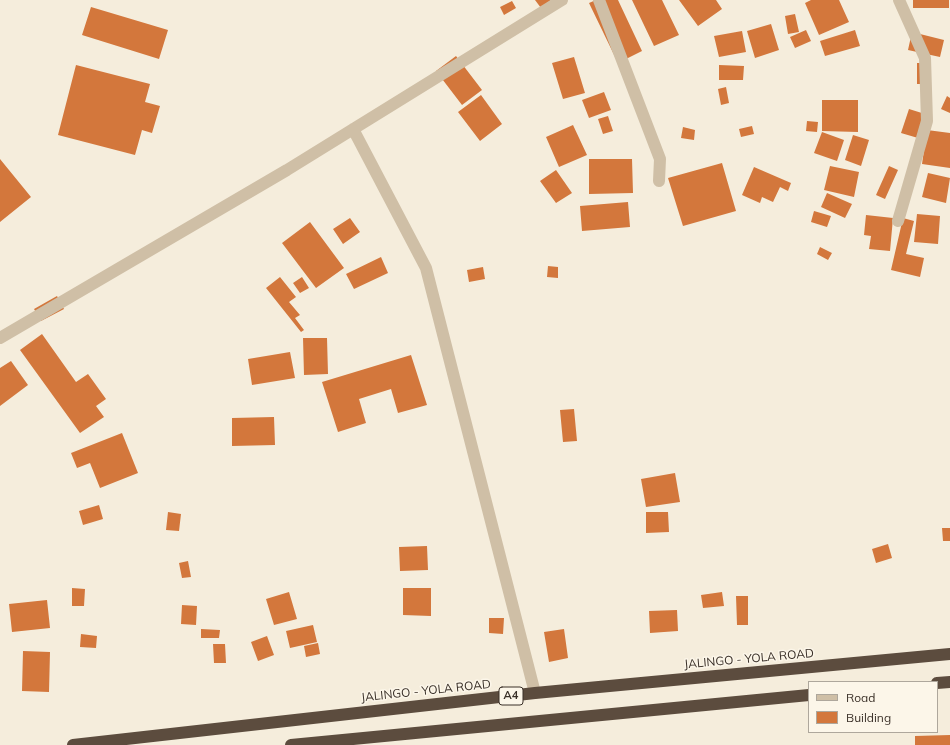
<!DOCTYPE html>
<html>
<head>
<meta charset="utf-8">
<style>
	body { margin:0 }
	#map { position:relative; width:950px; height:745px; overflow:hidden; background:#f5eddc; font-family:Mulish,sans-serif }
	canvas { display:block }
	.legend { position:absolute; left:808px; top:681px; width:130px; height:52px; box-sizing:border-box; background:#fcf6e9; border:1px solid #aea79c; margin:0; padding:5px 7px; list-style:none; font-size:12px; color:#3a3028 }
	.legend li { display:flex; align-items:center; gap:8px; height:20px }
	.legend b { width:20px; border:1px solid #aea79c }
</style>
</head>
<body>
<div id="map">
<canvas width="950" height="745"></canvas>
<ul class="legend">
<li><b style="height:5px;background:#cfbfa6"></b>Road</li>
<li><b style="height:11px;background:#d3773c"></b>Building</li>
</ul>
</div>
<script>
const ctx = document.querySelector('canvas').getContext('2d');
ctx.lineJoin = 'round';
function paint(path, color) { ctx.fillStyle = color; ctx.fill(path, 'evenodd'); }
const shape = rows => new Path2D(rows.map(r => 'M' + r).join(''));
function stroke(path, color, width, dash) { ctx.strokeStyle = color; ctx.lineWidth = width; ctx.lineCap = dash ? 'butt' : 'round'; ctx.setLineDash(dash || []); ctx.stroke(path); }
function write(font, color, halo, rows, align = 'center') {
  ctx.font = font + ' Mulish,sans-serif'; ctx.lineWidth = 3; ctx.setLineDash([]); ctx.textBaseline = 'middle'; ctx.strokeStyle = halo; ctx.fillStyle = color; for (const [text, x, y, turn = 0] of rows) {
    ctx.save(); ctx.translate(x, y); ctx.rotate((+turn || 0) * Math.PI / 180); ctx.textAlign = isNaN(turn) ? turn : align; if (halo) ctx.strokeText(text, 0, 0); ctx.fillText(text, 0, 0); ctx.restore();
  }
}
paint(shape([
	[535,0,551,0,541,8],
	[596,0,618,0,642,51,618,63,589,3],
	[632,0,662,0,679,35,654,46],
	[679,0,716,0,722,9,698,26],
	[811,0,839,0,849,22,819,35,805,3],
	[913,0,949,0,949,8,913,8],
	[512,1,516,8,504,15,500,7],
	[91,7,168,30,159,59,82,35],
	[795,14,799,32,788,34,785,16],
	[771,24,779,50,755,58,747,31],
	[806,30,811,41,795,48,790,37],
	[855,30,860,46,825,56,820,41],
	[742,31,746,52,719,57,714,36],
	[912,32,944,40,940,57,908,50],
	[456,56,482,90,462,105,436,71],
	[574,57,585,93,563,99,552,63],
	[917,63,930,63,930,84,917,84],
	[76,65,150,84,145,102,160,106,152,133,142,130,135,155,58,135],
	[719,65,744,66,743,80,719,80],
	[726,87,729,103,721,105,718,89],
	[604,92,611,110,589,118,582,100],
	[481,95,502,124,480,141,458,112],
	[947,96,950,98,950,113,941,109],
	[822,100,858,100,858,132,822,131],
	[909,109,925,114,918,138,901,133],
	[608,116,613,131,603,134,598,119],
	[807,121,818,122,817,132,806,131],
	[573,125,587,155,559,167,546,137],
	[752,126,754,134,741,137,739,129],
	[683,127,695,130,694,140,681,138],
	[927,130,950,133,950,168,922,164],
	[822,132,844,140,837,161,814,153],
	[853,135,869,140,861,166,845,160],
	[0,159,31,197,0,222],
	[589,159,632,159,633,193,589,194],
	[722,163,736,211,683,226,668,178],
	[830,166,859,172,854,197,824,190],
	[889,166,898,170,885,199,876,195],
	[754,167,791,183,788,191,780,187,773,202,762,197,760,203,742,195],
	[556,170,572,193,556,203,540,181],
	[928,173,950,178,946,203,922,197],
	[827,193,852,204,845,218,821,207],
	[628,202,630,227,582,231,580,206],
	[814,211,831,216,827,227,811,222],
	[917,214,940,216,938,244,914,242],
	[866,215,893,218,890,251,869,249,871,236,864,235],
	[350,218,360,232,343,244,333,229],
	[903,218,914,221,906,254,924,258,920,277,891,270],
	[310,222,344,268,316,288,282,243],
	[820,247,832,253,828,260,817,254],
	[381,257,388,273,354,289,346,274],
	[548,266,558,267,558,278,547,277],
	[483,267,485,279,469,282,467,270],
	[280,277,296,297,289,302,300,315,295,318,304,330,301,332,266,288],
	[302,277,309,288,300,293,293,283],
	[57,296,64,309,41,321,34,309],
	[42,334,76,382,88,374,106,399,96,406,104,417,80,433,20,350],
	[303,338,327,338,328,374,304,375],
	[290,352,295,378,252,385,248,359],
	[411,355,427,405,398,413,391,389,359,399,366,423,338,432,322,382],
	[11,361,28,385,0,406,0,368],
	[574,409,577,441,563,442,560,410],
	[274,417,275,445,232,446,232,418],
	[122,433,138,473,100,488,90,463,77,468,71,453],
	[675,473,680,502,646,507,641,479],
	[99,505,103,519,83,525,79,511],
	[168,512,181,514,179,531,166,530],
	[646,512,668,512,669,532,646,533],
	[942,528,950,528,950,541,943,541],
	[888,544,892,558,876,563,872,549],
	[427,546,428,570,400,571,399,547],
	[188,561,191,577,182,578,179,563],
	[72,588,85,589,84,606,72,606],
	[403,588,431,588,431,616,403,615],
	[289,592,297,619,274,625,266,599],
	[722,592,724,606,703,608,701,595],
	[736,596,748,596,748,625,737,625],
	[47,600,50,628,12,632,9,604],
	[182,605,197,606,196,625,181,624],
	[677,610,678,631,650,633,649,611],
	[489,618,504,618,503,634,489,633],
	[313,625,317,642,290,648,286,631],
	[201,629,220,630,219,638,201,638],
	[564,629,568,658,549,662,544,632],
	[81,634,97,636,96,648,80,647],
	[267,636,274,655,258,661,251,642],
	[318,643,320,654,306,657,304,646],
	[213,644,225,644,226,663,214,663],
	[23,651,50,652,49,692,22,691],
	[950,735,950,745,915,745,915,736]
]), '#d3773c');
stroke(shape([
	[599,0,660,159,659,181],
	[353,129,426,268,535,693],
	[898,221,927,121,925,58,899,0],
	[0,338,287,170,562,0]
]), '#cfbfa6', 12);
stroke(shape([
	[937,683,950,682],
	[73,745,535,693,950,654],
	[291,745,809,695]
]), '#5c4c3e', 12);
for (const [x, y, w] of [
	[511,696,24]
]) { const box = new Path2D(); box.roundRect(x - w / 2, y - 9, w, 18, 3); ctx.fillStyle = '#fcf6e9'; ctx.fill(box); stroke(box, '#3a3028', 1); }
write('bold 11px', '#3a3028', null, [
	["A4",511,696]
]);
write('12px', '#3a3028', '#fcf6e9', [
	["JALINGO - YOLA ROAD",749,659,-5],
	["JALINGO - YOLA ROAD",426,691,-6]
]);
</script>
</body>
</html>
